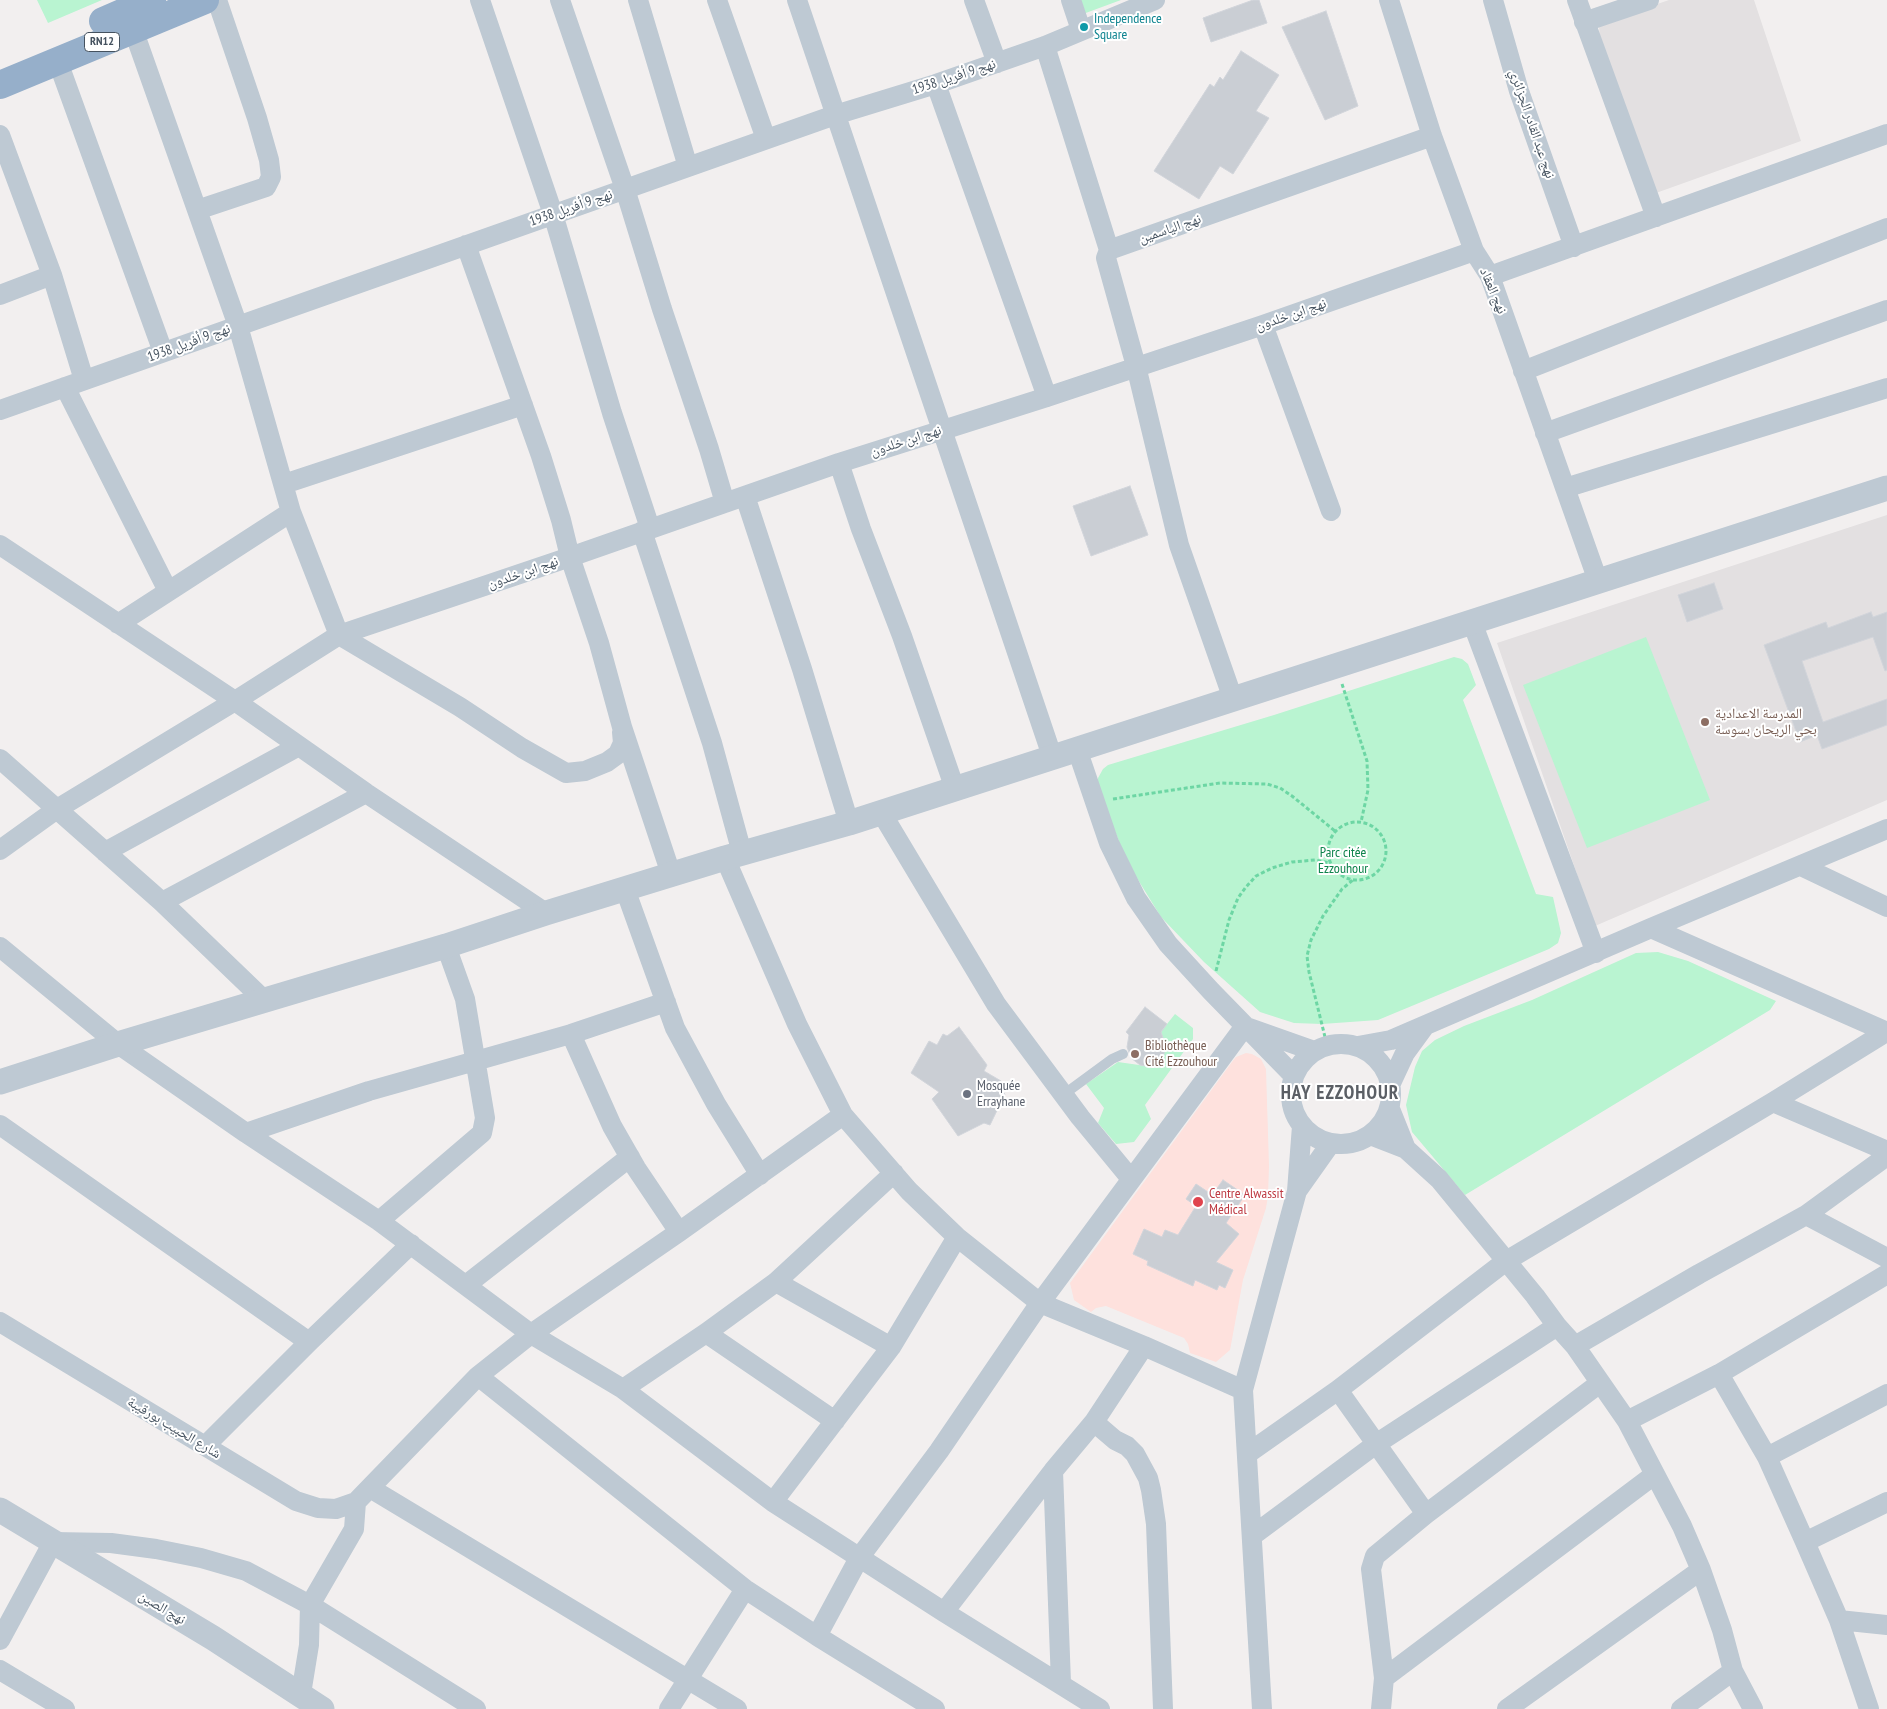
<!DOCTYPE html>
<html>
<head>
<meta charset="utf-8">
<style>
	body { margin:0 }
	canvas { display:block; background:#f2efef }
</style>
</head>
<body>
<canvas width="1887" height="1709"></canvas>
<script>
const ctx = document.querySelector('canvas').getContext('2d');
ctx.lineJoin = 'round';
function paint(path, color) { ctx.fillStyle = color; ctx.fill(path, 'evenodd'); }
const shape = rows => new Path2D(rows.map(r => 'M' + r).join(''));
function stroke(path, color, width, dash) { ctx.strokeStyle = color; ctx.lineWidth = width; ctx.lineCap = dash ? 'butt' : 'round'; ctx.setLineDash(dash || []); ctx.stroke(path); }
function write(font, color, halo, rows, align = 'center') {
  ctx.font = font + ' "PT Sans Narrow","Noto Naskh Arabic",sans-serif'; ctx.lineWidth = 4; ctx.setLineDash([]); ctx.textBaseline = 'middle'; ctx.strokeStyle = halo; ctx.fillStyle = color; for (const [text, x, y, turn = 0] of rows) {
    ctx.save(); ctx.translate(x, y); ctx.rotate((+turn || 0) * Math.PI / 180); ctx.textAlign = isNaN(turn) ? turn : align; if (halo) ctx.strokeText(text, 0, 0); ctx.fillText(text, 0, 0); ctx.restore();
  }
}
paint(shape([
	[1669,0,1754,0,1801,141,1656,193,1600,40,1599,27,1608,21],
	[1887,515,1887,800,1595,926,1497,643]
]), '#e3e0e1');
paint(shape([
	[1246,1053,1252,1054,1261,1059,1266,1069,1269,1166,1268,1196,1266,1208,1243,1280,1230,1350,1216,1362,1190,1353,1188,1344,1184,1338,1106,1306,1096,1308,1091,1312,1074,1300,1070,1283,1232,1062,1236,1057]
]), '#fee1dd');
paint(shape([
	[37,0,102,0,48,23],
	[1078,0,1121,0,1083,14],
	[1646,637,1710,800,1587,848,1523,685],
	[1454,657,1462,659,1468,664,1476,685,1463,700,1536,894,1553,897,1561,933,1558,943,1549,949,1378,1020,1322,1024,1294,1023,1260,1012,1204,962,1161,917,1127,862,1098,787,1098,778,1103,769,1108,765,1274,715],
	[1658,952,1688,961,1776,1001,1770,1010,1465,1195,1412,1132,1406,1105,1415,1067,1422,1051,1435,1040,1464,1026,1532,1000,1636,953],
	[1175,1014,1193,1028,1193,1039,1145,1105,1151,1119,1134,1142,1116,1144,1098,1123,1104,1108,1086,1084,1118,1062,1146,1066,1157,1063,1161,1059,1165,1049,1165,1044,1159,1034]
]), '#b9f4d1');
const building = shape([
	[1253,0,1259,0,1267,23,1211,42,1203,18,1253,0],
	[1326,11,1358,106,1325,120,1282,27,1326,11],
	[1241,51,1279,75,1256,111,1269,118,1233,174,1220,166,1199,199,1154,171,1210,84,1214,87,1220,77,1223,80,1241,51],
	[1130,486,1148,535,1091,556,1073,506,1130,486],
	[1714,583,1723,609,1687,622,1678,595,1714,583],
	[1871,612,1873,617,1887,612,1887,670,1885,671,1873,637,1802,661,1823,722,1887,699,1887,725,1822,749,1817,735,1800,742,1764,645,1826,622,1828,628,1871,612],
	[1145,1007,1167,1024,1161,1032,1165,1044,1164,1054,1157,1063,1146,1066,1140,1065,1131,1058,1127,1047,1129,1035,1126,1032,1145,1007],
	[959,1027,987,1065,984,1071,1001,1081,996,1090,1005,1094,990,1125,984,1123,958,1136,932,1099,939,1092,911,1073,929,1041,937,1045,943,1034,947,1036,959,1027],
	[1223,1180,1245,1195,1226,1223,1239,1234,1216,1262,1233,1270,1225,1288,1219,1285,1217,1290,1195,1280,1193,1286,1147,1265,1148,1261,1133,1254,1144,1229,1162,1237,1165,1230,1178,1235,1196,1206,1186,1199,1196,1184,1208,1192,1211,1189,1215,1191,1223,1180]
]);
paint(building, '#caced4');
stroke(building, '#d2d5db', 1);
stroke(shape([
	[1342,684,1367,761,1368,790,1361,822],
	[1113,799,1220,783,1267,784,1280,788,1292,796,1335,831],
	'1328 851a29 29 0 1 1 58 0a29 29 0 1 1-58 0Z',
	[1216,971,1229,920,1238,898,1246,887,1256,876,1272,868,1292,862,1315,860,1330,863],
	[1325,1037,1309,972,1307,956,1311,940,1323,916,1342,889,1353,880]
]), '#6dd6a4', 3, [4, 2.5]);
stroke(shape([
	[1063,1095,1112,1059,1123,1054]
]), '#bec9d3', 10);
stroke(shape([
	[480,0,553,214,612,413,650,528],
	[560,0,625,189,662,309,709,449,725,503],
	[638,0,688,167],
	[717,0,766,139],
	[797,0,1052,756],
	[974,0,997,63],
	[1071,0,1081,30],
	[1389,0,1432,136,1474,251,1490,276,1598,581],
	[1493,0,1519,91,1574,247],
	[1577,0,1656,217],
	[1584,22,1649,0],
	[1045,46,1109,250,1432,136],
	[58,62,163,352],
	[936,84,1047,397],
	[0,135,52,275,84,380],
	[197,210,266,187,271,177,269,160,257,118,217,0],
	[466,245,541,456,561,520,570,557,599,643,622,727,671,874],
	[1109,250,1106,258,1136,366,1179,545,1233,699],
	[1490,276,1887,134],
	[0,295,52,275],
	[1263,325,1331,511],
	[1523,371,1887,228],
	[65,387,168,591],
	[0,410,835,115,936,84,1045,46,1155,0],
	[1545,433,1887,310],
	[839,463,861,529,902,636,955,789],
	[284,484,523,405],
	[1565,488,1887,388],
	[745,496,802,669,849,823],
	[642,531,712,743,742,853],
	[0,545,235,701,366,793,546,913],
	[1472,622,1596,953],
	[118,624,291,512],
	[339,635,570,557,839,463,1047,397,1263,325,1474,251],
	[339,635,460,707,522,748,566,773,585,771,607,762,618,754,623,743,622,732],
	[1077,749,1109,843,1136,898,1168,944,1211,991,1294,1076],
	[0,759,162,902,264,1000],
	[881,812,996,1004,1080,1117,1131,1179],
	[0,850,57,809,235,701,339,635,291,512,238,326,133,29],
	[105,852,299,746],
	[725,858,797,1024,843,1115,909,1191,957,1237,1040,1303,1144,1346,1243,1390,1297,1191,1302,1126],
	[1801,866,1887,907],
	[625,889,675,1028,716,1104,760,1175],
	[162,902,366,793],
	[1651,928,1887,1032],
	[0,947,118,1044,246,1133,379,1221,531,1334,623,1389,773,1502,944,1612,1100,1709],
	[1249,1028,1314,1051],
	[571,1034,612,1126,636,1168,679,1232],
	'1291 1094a50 50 0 1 1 100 0a50 50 0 1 1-100 0Z',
	[1358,1046,1391,1040,1651,928,1887,829],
	[1391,1083,1405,1053,1424,1027],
	[1773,1102,1887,1151],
	[1390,1109,1406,1149],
	[0,1125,309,1342],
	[246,1133,369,1091,571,1034,666,1002],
	[1370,1135,1406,1149,1439,1179,1535,1296,1557,1326,1575,1346,1627,1421,1682,1526,1701,1570,1722,1630,1733,1671,1753,1709],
	[1297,1191,1331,1143],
	[1806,1215,1887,1258],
	[379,1221,482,1133,485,1118,465,999,446,946],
	[776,1282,891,1347],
	[466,1285,630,1157],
	[0,1322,296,1501,318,1508,336,1509,356,1502],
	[706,1333,835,1421],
	[1575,1346,1699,1274,1806,1215,1887,1156],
	[1719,1374,1767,1457,1805,1542,1839,1620,1869,1709],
	[478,1376,745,1589,817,1636,935,1709],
	[623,1389,706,1333,776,1282,894,1173],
	[1243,1390,1262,1709],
	[1338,1390,1426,1514],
	[1627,1421,1719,1374,1887,1274],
	[1094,1422,1115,1440,1127,1446,1135,1454,1148,1478,1151,1490,1156,1524,1163,1709],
	[205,1446,309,1342,411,1244],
	[1247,1454,1338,1390,1506,1261,1773,1102,1886,1032],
	[1767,1457,1887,1394],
	[1053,1471,1061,1683],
	[370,1488,737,1709],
	[773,1502,891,1347,957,1237],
	[1252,1536,1376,1444,1557,1326],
	[1805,1542,1887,1502],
	[944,1612,1053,1471,1094,1422,1144,1346],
	[1839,1620,1887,1625],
	[817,1636,859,1558,939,1451,1040,1303,1245,1026],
	[0,1640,53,1542,111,1543,156,1549,201,1558,246,1571,310,1605,476,1709],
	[0,1670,65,1709],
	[1384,1678,1654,1475],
	[301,1694,309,1645,310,1605,354,1529,356,1502,478,1376,531,1334,679,1232,843,1115],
	[669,1709,745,1589],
	[1381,1709,1384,1678,1371,1569,1375,1556,1426,1514,1600,1383],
	[1507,1709,1701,1570],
	[1681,1709,1733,1671]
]), '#bec9d3', 20);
stroke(shape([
	[0,1082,118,1044,446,946,546,913,725,858,849,823,1887,488],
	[0,1510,213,1638,322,1709]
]), '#bec9d3', 25);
stroke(shape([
	[103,21,152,0],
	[0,85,205,0]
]), '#96afca', 28);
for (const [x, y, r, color] of [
	[1084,27,5,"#0f9aa8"],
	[1705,722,5,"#8d6e63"],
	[1135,1054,5,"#8d6e63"],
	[967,1094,5,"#6b7280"],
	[1198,1202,6,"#e0444e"]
]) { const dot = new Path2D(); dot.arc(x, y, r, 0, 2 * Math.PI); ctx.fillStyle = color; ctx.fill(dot); stroke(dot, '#fff', 2); }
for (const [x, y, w] of [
	[102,42,35]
]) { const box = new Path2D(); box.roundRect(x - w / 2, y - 9.5, w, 19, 4); ctx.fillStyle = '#fff'; ctx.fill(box); stroke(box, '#45525f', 1); }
write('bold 12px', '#45525f', null, [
	["RN12",102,42]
]);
write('14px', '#0d838f', '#fff', [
	["Independence",1094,19],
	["Square",1094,35]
], 'left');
write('14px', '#45525f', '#fff', [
	["نهج 9 أفريل 1938",954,77,-18],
	["نهج عبد القادر الجزائري",1532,124,71],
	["نهج 9 أفريل 1938",571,208,-19],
	["نهج الياسمين",1170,229,-19],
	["نهج العقاد",1493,291,67],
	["نهج ابن خلدون",1291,315,-19],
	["نهج 9 أفريل 1938",189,343,-20],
	["نهج ابن خلدون",906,441,-18],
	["نهج ابن خلدون",523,573,-19],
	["شارع الحبيب بورقيبة",174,1428,31],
	["نهج الصين",162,1608,31]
]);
write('14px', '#785e54', '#fff', [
	["المدرسة الاعدادية",1715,714],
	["بحي الريحان بسوسة",1715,730],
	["Bibliothèque",1145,1046],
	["Cité Ezzouhour",1145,1062]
], 'left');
write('14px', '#0d834b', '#fff', [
	["Parc citée",1343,853],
	["Ezzouhour",1343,869]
]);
write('14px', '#5b616d', '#fff', [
	["Mosquée",977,1086],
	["Errayhane",977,1102]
], 'left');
write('14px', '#be3a42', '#fff', [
	["Centre Alwassit",1209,1194],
	["Médical",1209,1210]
], 'left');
ctx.letterSpacing = '1px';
write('bold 19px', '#5b5f65', '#fff', [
	["HAY EZZOHOUR",1340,1094]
]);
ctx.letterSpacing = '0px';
</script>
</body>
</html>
